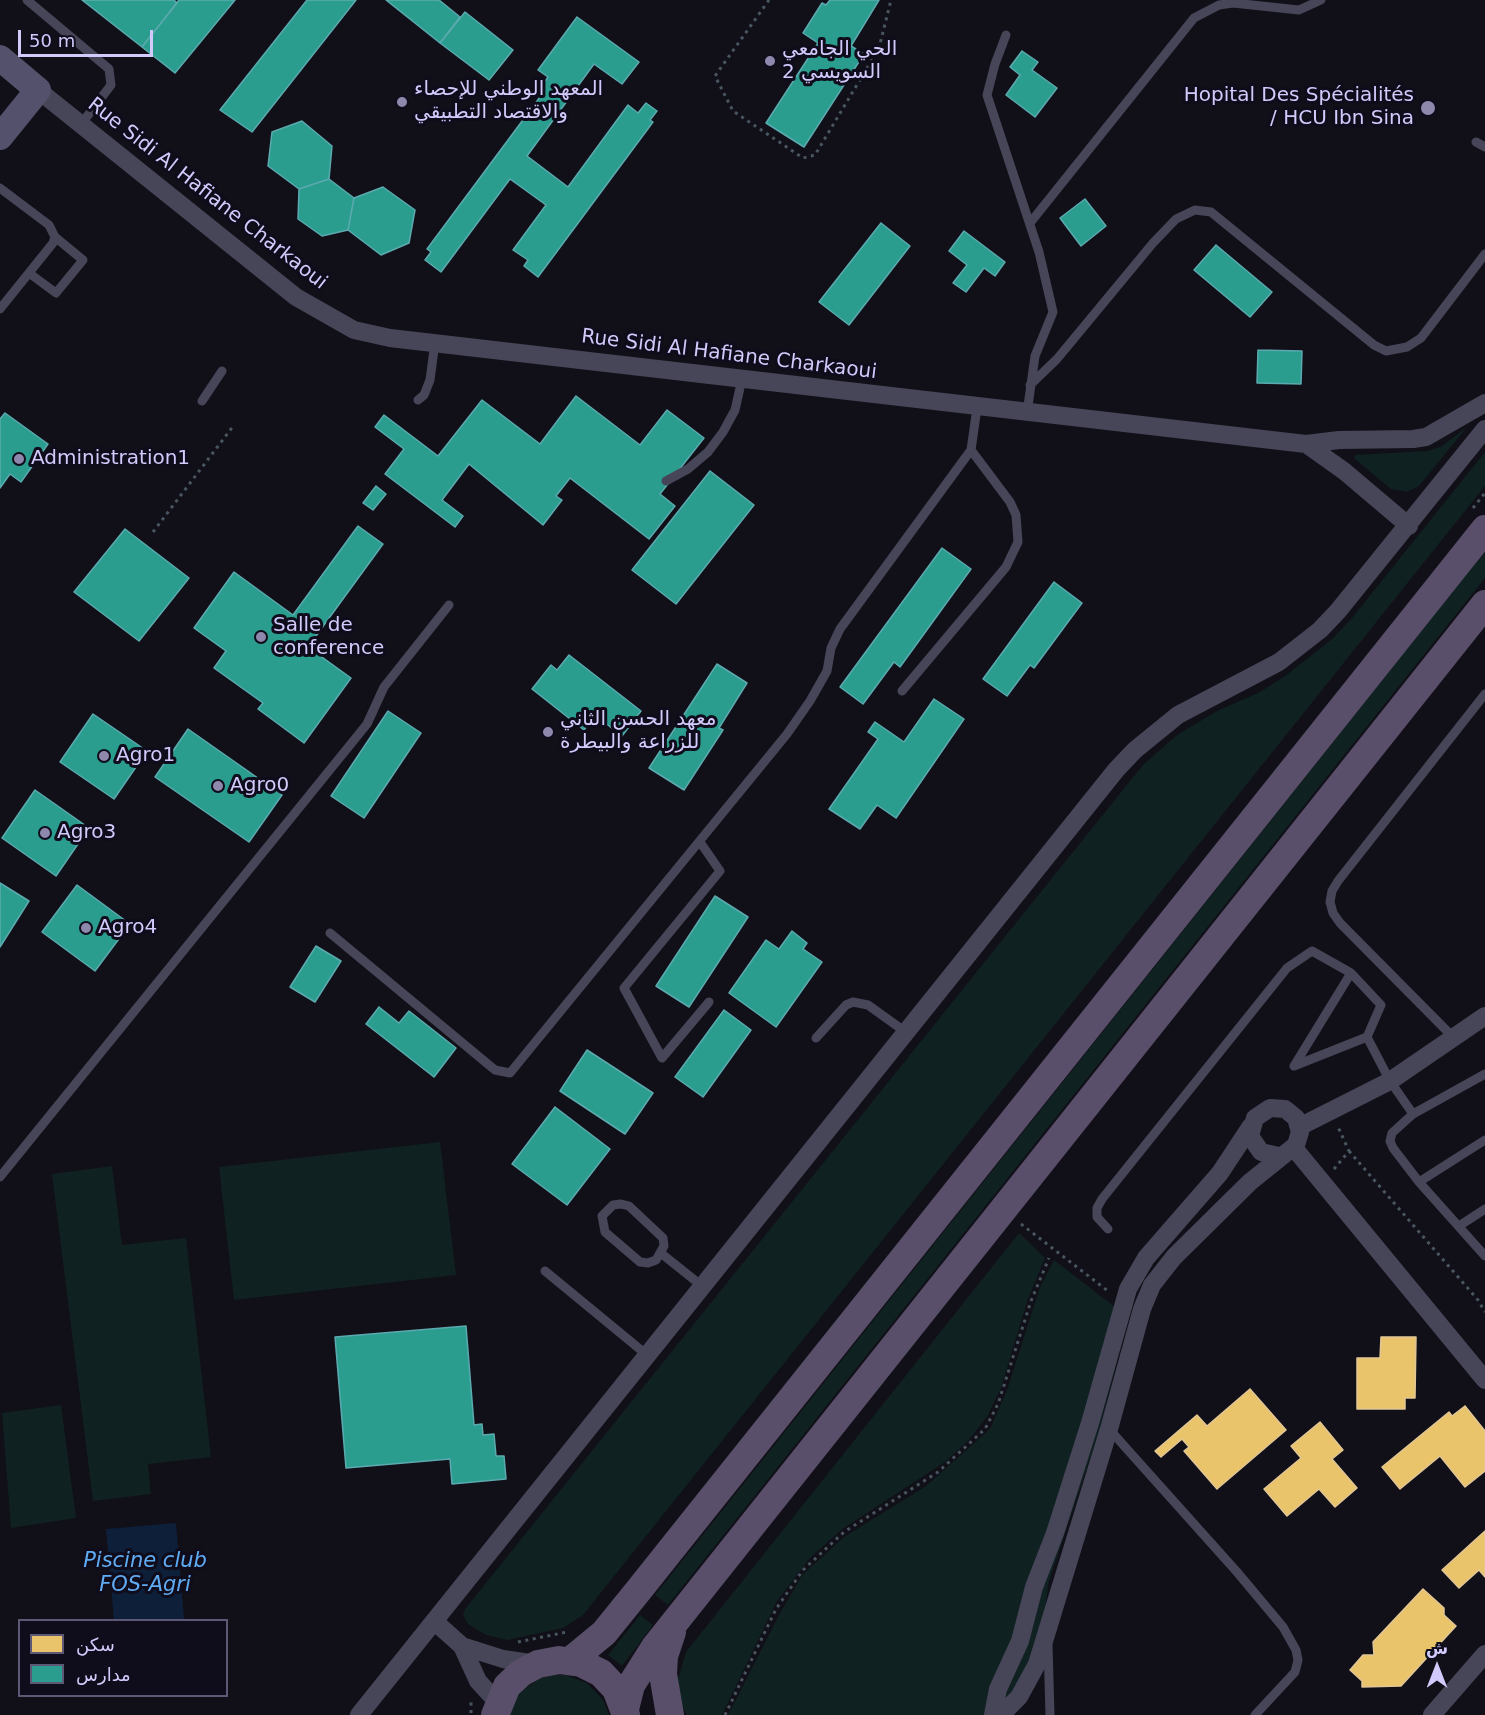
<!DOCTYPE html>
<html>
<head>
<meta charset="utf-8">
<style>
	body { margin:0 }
	#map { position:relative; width:1485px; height:1715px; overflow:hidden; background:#111018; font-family:"DejaVu Sans","Noto Naskh Arabic",sans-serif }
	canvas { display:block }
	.legend { position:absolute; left:18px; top:1619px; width:210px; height:78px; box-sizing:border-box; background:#0f0c1b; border:2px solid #5d5875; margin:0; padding:8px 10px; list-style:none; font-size:18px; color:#d1cafb }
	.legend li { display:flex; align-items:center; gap:12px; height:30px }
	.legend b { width:30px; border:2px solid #5d5875 }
	.north { position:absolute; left:1407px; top:1637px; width:60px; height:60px; -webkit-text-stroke:4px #0f0c1b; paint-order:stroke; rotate:0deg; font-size:16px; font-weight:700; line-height:24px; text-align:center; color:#d1cafb }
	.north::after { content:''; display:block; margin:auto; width:21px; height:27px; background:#d1cafb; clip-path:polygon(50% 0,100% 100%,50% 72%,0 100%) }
	.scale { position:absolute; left:18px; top:30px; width:135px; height:27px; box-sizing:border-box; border:3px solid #d1cafb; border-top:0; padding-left:8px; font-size:18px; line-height:21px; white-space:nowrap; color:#d1cafb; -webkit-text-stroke:4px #0f0c1b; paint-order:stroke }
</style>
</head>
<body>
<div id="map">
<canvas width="1485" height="1715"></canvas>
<ul class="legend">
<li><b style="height:16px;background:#e9c46a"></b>سكن</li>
<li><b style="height:16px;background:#2a9d8f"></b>مدارس</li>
</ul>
<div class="north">ش</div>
<div class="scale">50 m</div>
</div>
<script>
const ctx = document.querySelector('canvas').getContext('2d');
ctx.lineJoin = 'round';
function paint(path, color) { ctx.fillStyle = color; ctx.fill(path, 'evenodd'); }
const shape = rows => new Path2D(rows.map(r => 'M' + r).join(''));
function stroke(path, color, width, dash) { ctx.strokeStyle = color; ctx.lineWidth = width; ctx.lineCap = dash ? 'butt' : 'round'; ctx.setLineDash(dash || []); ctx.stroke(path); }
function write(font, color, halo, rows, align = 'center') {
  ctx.font = font + ' "DejaVu Sans","Noto Naskh Arabic",sans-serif'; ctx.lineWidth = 6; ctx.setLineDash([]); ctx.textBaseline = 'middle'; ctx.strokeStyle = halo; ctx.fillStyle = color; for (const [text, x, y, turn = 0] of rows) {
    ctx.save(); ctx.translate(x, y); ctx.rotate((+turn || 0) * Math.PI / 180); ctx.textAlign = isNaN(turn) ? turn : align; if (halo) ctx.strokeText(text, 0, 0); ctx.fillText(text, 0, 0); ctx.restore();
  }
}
paint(shape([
	[1467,427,1419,486,1407,492,1391,489,1354,458,1355,455,1428,451,1442,446],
	[1485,452,1485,486,583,1615,563,1628,507,1640,486,1635,468,1624,463,1615,465,1609,1142,766,1177,735,1217,711,1260,692,1285,676,1331,640,1352,618],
	[1485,551,1485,578,668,1605,655,1595],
	[440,1142,456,1275,234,1300,219,1167],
	[112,1166,122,1245,186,1238,211,1457,148,1464,151,1494,93,1501,52,1174],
	[1019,1233,1045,1258,1028,1299,1001,1388,987,1417,968,1441,945,1462,841,1530,810,1558,777,1601,722,1715,687,1715,681,1704,677,1683,686,1652],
	[1054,1260,1124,1314,1115,1370,1098,1435,1048,1584,1045,1615,1027,1669,997,1715,728,1715,780,1613,803,1574,844,1537,926,1486,990,1429,1007,1390,1040,1287],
	[61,1405,76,1518,11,1528,2,1413],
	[640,1615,653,1625,622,1666,608,1655],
	[554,1675,566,1675,587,1683,603,1700,609,1715,509,1715,516,1698,524,1689,543,1677]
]), '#102122');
paint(shape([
	[176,1523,184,1620,114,1620,106,1529]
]), '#0e1f3a');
const homes = shape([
	[1381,1337,1416,1337,1415,1398,1405,1398,1405,1409,1357,1409,1357,1358,1380,1358,1381,1337],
	[1250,1389,1286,1430,1217,1489,1184,1451,1189,1447,1182,1439,1161,1457,1155,1451,1197,1415,1207,1426,1250,1389],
	[1465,1406,1485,1431,1485,1471,1465,1487,1440,1456,1400,1489,1382,1467,1449,1412,1452,1416,1465,1406],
	[1320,1422,1343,1450,1332,1459,1357,1488,1335,1507,1319,1489,1287,1516,1264,1489,1301,1458,1291,1446,1320,1422],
	[1485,1531,1485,1577,1479,1570,1459,1588,1442,1570,1485,1531],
	[1423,1589,1444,1608,1444,1615,1456,1626,1401,1686,1362,1687,1362,1681,1350,1670,1363,1655,1374,1655,1373,1642,1423,1589]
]);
paint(homes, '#e9c46a');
stroke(homes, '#e2c696', 1.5);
const schools = shape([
	[82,0,174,0,177,3,142,47,82,0],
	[179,0,235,0,175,73,142,47,179,0],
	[307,0,356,0,252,132,220,110,307,0],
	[386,0,439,0,460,17,440,43,386,0],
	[830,0,879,0,851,46,864,54,804,147,766,123,818,43,803,33,822,3,826,5,830,0],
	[465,12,513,50,489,80,440,43,465,12],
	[577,17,639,62,622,84,594,64,527,156,568,187,628,105,638,113,646,103,657,111,650,120,653,122,538,277,524,266,528,260,513,250,546,205,510,179,441,272,425,260,431,252,427,249,540,97,536,94,548,77,538,70,577,17],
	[1022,51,1038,62,1032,70,1057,88,1035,117,1006,95,1020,75,1010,67,1022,51],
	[302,121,332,146,329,179,299,189,268,166,272,132,302,121],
	[329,179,354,198,348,230,322,236,298,219,299,189,329,179],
	[383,187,415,210,409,243,381,255,348,230,354,198,383,187],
	[1085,199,1106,226,1081,246,1060,218,1085,199],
	[881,223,910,246,849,325,819,302,881,223],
	[964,231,1005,262,995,276,984,268,966,292,953,283,967,265,949,251,964,231],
	[1216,245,1272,292,1250,317,1194,270,1216,245],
	[1258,350,1302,351,1301,384,1257,383,1258,350],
	[576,396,640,445,667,410,704,438,660,494,675,506,649,539,570,478,556,496,562,500,543,525,469,464,442,500,463,516,455,527,385,474,404,449,375,427,384,415,438,456,482,400,540,444,576,396],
	[5,413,48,444,21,482,10,474,0,488,0,419,5,413],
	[710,471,754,505,676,604,632,570,710,471],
	[376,486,386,494,373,510,363,503,376,486],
	[358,526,383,544,308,647,351,678,304,743,258,709,263,703,214,668,226,651,194,628,234,572,293,615,358,526],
	[125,529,189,578,139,641,74,592,125,529],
	[942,548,971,569,900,667,894,662,863,704,840,687,942,548],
	[1054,582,1082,603,1034,668,1030,665,1007,696,983,679,1054,582],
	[569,655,641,711,622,736,595,715,584,730,532,689,551,665,557,670,569,655],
	[717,664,747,683,719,728,723,730,684,790,649,768,717,664],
	[934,699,964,719,896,818,877,805,860,829,829,809,878,739,868,732,875,722,904,742,934,699],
	[388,711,421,733,364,818,331,796,388,711],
	[93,714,147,751,114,799,60,762,93,714],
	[188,729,282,795,249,842,155,777,188,729],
	[35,790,89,828,56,876,2,838,35,790],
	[0,883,29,901,0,947,0,883],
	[77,885,130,924,95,971,42,932,77,885],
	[715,896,748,917,689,1007,656,986,715,896],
	[792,931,807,943,803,949,822,962,776,1027,729,993,766,940,779,949,792,931],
	[316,946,341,961,315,1002,290,987,316,946],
	[379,1007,399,1023,409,1011,456,1048,434,1077,366,1024,379,1007],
	[724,1010,751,1030,703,1097,675,1077,724,1010],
	[587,1050,653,1093,625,1134,560,1091,587,1050],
	[555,1107,610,1149,567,1205,512,1164,555,1107],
	[466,1326,474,1425,482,1424,483,1435,494,1434,496,1456,504,1456,506,1479,452,1484,450,1459,346,1468,335,1337,466,1326]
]);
paint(schools, '#2a9d8f');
stroke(schools, '#5caaaf', 1.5);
stroke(shape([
	[769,0,715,76,733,111,803,158,815,155,879,48,891,0],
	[1473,508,1485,493],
	[153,532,234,425],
	[1349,1151,1478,1300,1485,1312],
	[1334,1169,1349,1151,1338,1127],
	[1021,1224,1108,1291],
	[518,1642,567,1632],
	[471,1713,471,1699],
	[725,1715,776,1609,803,1570,844,1532,938,1472,985,1429,998,1404,1031,1301,1049,1258]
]), '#495661', 3, [3, 4.5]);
stroke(shape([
	[27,0,109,69,111,85,82,123],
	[1006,35,995,64,987,95,1039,252,1053,312,1035,356,1027,413],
	[1476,142,1485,147],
	[0,188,49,225,55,237,53,243,0,309],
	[1030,223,1194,18,1219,5,1233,3,1299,10,1321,0],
	[29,273,56,293,83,260,55,237],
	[1030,385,1057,359,1153,243,1176,219,1195,210,1211,212,1374,345,1386,351,1407,347,1421,338,1485,254],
	[418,400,424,395,430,380,435,342],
	[202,401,222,371],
	[666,481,688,469,708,452,723,432,735,410,742,379],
	[902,691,1006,567,1018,542,1016,515,1010,502,971,450],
	[700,842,720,871,624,988,662,1058,709,1002],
	[330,933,495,1070,510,1073,787,734,810,701,827,671,831,648,840,629,971,450,977,408],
	[1452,1036,1340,923,1333,913,1330,902,1332,891,1338,881,1485,694],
	[1367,1037,1390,1081,1413,1114,1485,1074],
	[816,1038,846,1005,853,1002,868,1005,907,1033],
	[1294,1066,1351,973],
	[1413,1114,1392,1133,1390,1141,1393,1148,1419,1182,1485,1256],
	[0,1177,367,724,384,687,449,605],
	[1419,1182,1485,1140],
	[621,1204,629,1206,663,1238,664,1246,656,1260,648,1263,640,1262,605,1232,602,1216,613,1205,621,1204],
	[1459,1226,1485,1209],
	[1108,1229,1097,1217,1097,1208,1102,1199,1287,968,1312,951,1351,973,1381,1005,1367,1037,1294,1066],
	[662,1254,702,1286],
	[545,1271,647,1355],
	[1109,1429,1237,1572,1283,1627,1296,1650,1298,1660,1295,1672,1255,1715],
	[1048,1645,1050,1715]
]), '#474558', 9);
stroke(shape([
	[38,90,296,297,354,330,390,338,1306,444,1339,440,1413,439,1426,437,1485,403],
	[1306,444,1344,471,1409,526],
	[1299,1127,1390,1081,1485,1016],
	[1294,1148,1485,1380],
	[434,1621,462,1646,503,1659,537,1664],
	[462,1646,478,1681,498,1703],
	[359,1715,1116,770,1135,750,1178,715,1279,662,1320,630,1338,611,1485,429],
	[993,1715,998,1689,1020,1641,1034,1587,1055,1533,1090,1423,1128,1289,1146,1258,1220,1173,1251,1126],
	[1001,1715,1019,1697,1037,1664,1109,1429,1142,1309,1152,1285,1174,1257,1250,1182,1296,1145,1300,1132,1296,1118,1285,1109,1270,1108,1255,1118,1250,1136,1261,1152,1279,1156],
	[1432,1715,1485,1654]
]), '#474558', 18);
stroke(shape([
	[0,58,38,90,0,137]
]), '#53516b', 26);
stroke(shape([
	[570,1661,604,1633,638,1591,1485,529],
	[625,1709,631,1685,655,1647,1485,604],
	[495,1715,507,1686,521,1673,538,1664,559,1660,581,1663,601,1673,616,1689,626,1715],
	[670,1715,663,1674,664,1656,672,1632]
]), '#5a4f6a', 28);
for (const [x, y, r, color] of [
	[770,61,6,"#8e89ac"],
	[402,102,6,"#8e89ac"],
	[1428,108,8,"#8e89ac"],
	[19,459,6,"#8e89ac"],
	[261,637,6,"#8e89ac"],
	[548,732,6,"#8e89ac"],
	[104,756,6,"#8e89ac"],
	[218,786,6,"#8e89ac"],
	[45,833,6,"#8e89ac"],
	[86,928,6,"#8e89ac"]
]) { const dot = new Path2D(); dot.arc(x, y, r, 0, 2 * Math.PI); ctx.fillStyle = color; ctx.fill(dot); stroke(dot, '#0f0c1b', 2); }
write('20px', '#d1cafb', '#0f0c1b', [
	["الحي الجامعي",782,50],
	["السويسي 2",782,73],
	["المعهد الوطني للإحصاء",414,90],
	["والاقتصاد التطبيقي",414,113],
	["Hopital Des Spécialités",1414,96,"right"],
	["/ HCU Ibn Sina",1414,119,"right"],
	["Administration1",31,459],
	["Salle de",273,626],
	["conference",273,649],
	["معهد الحسن الثاني",560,720],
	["للزراعة والبيطرة",560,743],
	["Agro1",116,756],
	["Agro0",230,786],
	["Agro3",57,833],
	["Agro4",98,928]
], 'left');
write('20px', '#d1cafb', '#0f0c1b', [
	["Rue Sidi Al Hafiane Charkaoui",207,194,38],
	["Rue Sidi Al Hafiane Charkaoui",729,355,7]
]);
write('italic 21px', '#60acf3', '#0f0c1b', [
	["Piscine club",145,1562],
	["FOS-Agri",145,1586]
]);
</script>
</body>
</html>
